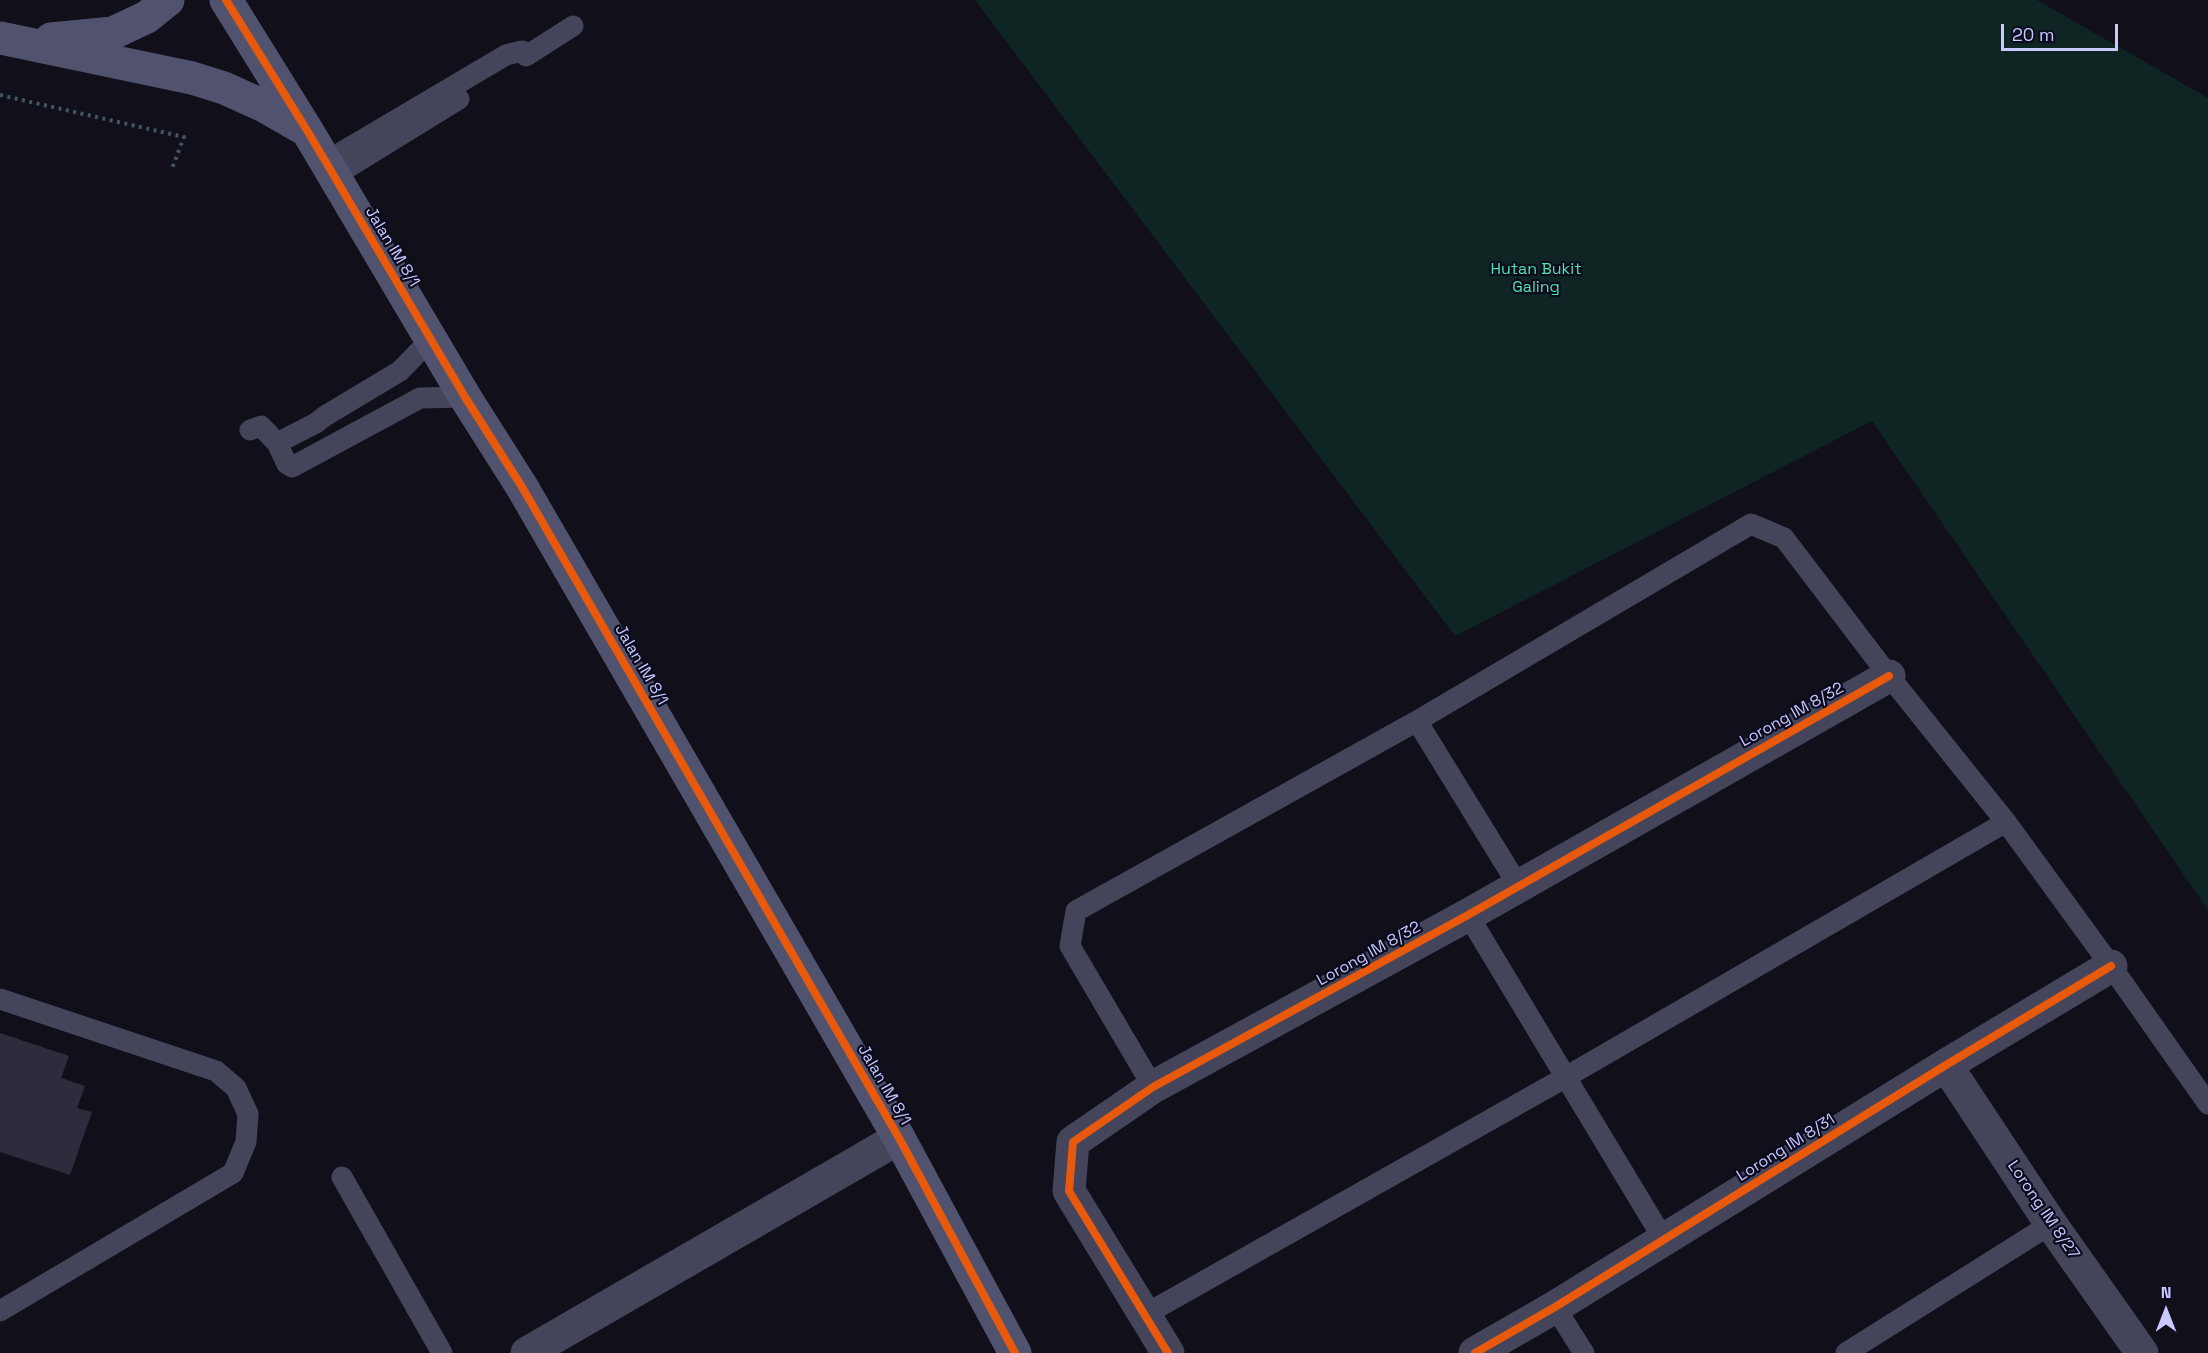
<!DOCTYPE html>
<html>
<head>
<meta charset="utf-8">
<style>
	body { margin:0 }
	#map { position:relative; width:2208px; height:1353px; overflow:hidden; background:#100f1a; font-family:"Space Grotesk",sans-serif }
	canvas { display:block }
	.north { position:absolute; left:2136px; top:1281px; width:60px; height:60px; -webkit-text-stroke:4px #0c0b1e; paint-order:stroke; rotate:0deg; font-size:16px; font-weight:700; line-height:24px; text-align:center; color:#c8c9ff }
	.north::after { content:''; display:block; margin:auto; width:21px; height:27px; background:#c8c9ff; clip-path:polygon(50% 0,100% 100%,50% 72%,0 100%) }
	.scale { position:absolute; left:2001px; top:24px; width:117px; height:27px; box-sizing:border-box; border:3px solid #c8c9ff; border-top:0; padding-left:8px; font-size:18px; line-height:21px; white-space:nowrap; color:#c8c9ff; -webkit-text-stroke:4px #0c0b1e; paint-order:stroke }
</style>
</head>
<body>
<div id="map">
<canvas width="2208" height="1353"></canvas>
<div class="north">N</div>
<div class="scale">20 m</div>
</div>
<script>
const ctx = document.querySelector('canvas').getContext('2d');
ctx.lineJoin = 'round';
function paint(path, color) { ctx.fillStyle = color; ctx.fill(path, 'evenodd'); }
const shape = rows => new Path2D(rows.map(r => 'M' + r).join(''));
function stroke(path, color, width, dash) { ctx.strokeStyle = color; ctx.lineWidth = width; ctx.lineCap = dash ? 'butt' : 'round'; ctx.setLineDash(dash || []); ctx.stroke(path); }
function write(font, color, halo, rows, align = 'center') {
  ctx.font = font + ' "Space Grotesk",sans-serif'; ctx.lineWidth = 4.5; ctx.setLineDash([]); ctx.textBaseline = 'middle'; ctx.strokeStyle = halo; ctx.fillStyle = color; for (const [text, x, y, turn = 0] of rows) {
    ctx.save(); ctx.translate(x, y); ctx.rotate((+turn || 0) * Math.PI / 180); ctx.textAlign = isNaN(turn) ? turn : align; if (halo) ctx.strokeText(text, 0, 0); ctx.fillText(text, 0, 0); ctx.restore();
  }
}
paint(shape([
	[975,0,2037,0,2208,98,2208,910,1872,421,1455,636]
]), '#0e2523');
paint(shape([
	[0,1033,69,1056,61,1078,85,1086,77,1108,92,1112,70,1175,0,1152]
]), '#2d2c3d');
stroke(shape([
	[0,95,184,137,171,171]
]), '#445660', 4, [3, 4.5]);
stroke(shape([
	[325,162,506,55,522,51,526,56,573,26],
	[334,176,459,99],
	[250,430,261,426,277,443,287,464,292,467,420,398,465,397],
	[277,443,316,423,325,416,400,371,431,339],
	[1417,721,1518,885],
	[1468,915,1664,1240],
	[0,999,216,1071,236,1088,248,1114,246,1142,233,1173,0,1311],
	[1153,1087,1070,946,1076,911,1417,721,1751,524,1784,538,1889,676,2006,822,2111,966,2208,1104],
	[342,1177,442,1353],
	[1555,1307,1584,1353],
	[1146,1314,1566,1077,2006,822],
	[1846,1353,2051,1224]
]), '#44455b', 21);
stroke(shape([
	[1946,1065,2051,1224,2142,1353],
	[527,1353,899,1138],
	[1168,1353,1069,1191,1073,1142,1153,1087,1468,915,1889,676],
	[1475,1353,1555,1307,1946,1065,2111,966]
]), '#44455b', 33);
stroke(shape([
	[226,0,308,132,465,397,522,487,899,1138,1015,1353],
	[0,38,192,78,224,88,264,106,304,129],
	[51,39,113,33,147,17,168,0]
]), '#51536e', 33);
stroke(shape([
	[226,0,308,132,465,397,522,487,899,1138,1015,1353],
	[1168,1353,1069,1191,1073,1142,1153,1087,1468,915,1889,676],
	[1475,1353,1555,1307,1946,1065,2111,966]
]), '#e8590c', 8);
write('16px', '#c8c9ff', '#0c0b1e', [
	["Jalan IM 8/1",392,247,59],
	["Jalan IM 8/1",641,665,60],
	["Lorong IM 8/32",1792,715,-29],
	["Lorong IM 8/32",1369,954,-29],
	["Jalan IM 8/1",884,1085,60],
	["Lorong IM 8/31",1786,1148,-32],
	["Lorong IM 8/27",2043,1210,56]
]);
write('16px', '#50e3ab', '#0c0b1e', [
	["Hutan Bukit",1536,270],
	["Galing",1536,288]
]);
</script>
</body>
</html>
